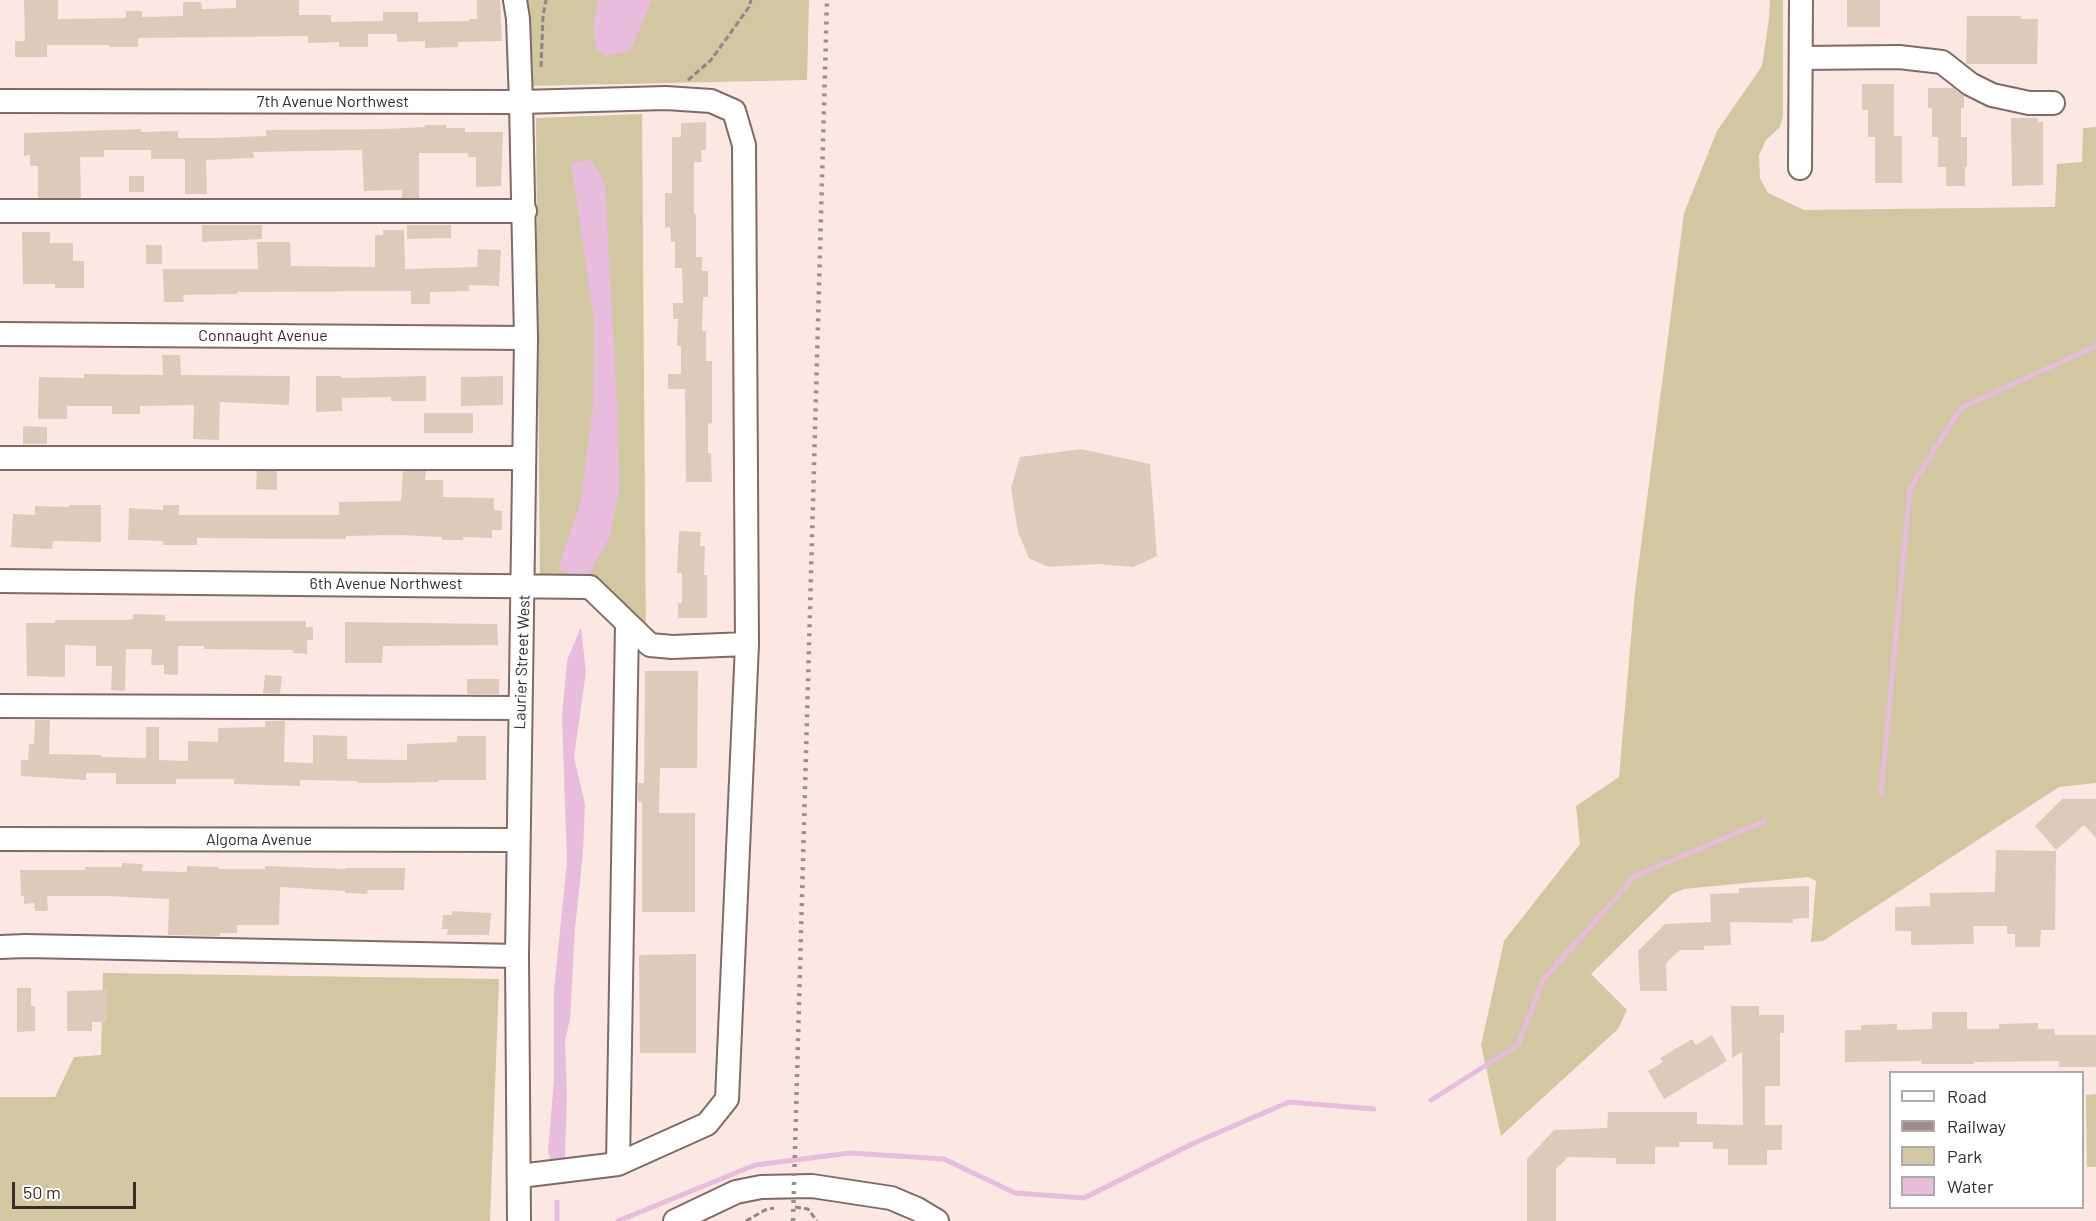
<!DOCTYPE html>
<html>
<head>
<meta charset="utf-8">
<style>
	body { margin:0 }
	#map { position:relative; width:2096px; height:1221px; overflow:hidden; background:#fce8e3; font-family:Barlow,sans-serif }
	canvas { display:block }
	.legend { position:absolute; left:1889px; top:1071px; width:195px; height:138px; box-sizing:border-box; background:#fff; border:2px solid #afabaa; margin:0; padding:8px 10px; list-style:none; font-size:18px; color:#362c2a }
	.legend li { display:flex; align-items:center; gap:12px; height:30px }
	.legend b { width:30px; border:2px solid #afabaa }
	.scale { position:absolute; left:12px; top:1182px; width:124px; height:27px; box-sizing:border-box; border:3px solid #362c2a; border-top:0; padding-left:8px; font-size:18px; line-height:21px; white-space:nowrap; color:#362c2a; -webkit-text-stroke:4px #fff; paint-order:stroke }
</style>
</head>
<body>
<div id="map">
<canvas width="2096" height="1221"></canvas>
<ul class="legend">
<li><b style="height:8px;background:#fff"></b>Road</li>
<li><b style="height:8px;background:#9d8e8b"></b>Railway</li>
<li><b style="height:16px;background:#d1c7a0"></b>Park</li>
<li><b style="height:16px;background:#e7bcdd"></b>Water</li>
</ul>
<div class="scale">50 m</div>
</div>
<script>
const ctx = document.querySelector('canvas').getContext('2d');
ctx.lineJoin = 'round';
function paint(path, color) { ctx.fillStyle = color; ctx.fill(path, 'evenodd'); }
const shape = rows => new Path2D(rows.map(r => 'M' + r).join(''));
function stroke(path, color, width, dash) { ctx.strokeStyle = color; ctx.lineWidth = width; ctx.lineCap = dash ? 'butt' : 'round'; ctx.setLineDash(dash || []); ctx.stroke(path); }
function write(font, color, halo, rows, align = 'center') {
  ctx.font = font + ' Barlow,sans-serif'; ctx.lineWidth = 4.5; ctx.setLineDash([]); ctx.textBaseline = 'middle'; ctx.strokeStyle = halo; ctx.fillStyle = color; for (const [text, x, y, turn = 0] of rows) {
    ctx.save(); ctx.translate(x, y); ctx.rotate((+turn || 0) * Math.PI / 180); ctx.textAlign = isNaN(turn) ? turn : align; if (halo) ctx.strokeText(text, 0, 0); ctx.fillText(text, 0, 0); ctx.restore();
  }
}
paint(shape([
	[523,0,809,0,807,80,526,86],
	[1770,0,1783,0,1783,117,1780,127,1766,140,1759,155,1760,178,1768,193,1804,210,2055,207,2057,164,2082,162,2083,128,2096,127,2096,783,2059,787,1823,941,1811,942,1816,881,1808,877,1684,889,1672,894,1591,974,1627,1010,1618,1029,1501,1136,1481,1045,1504,941,1580,844,1576,806,1619,777,1635,592,1684,213,1717,131,1762,66,1769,19],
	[642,114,646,647,588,594,540,581,536,118],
	[103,973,499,979,490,1221,0,1221,0,1097,55,1097,74,1057,101,1055],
	[2096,1094,2096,1167,2087,1167,2086,1095]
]), '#d1c7a0');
paint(shape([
	[598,0,652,0,630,51,607,56,596,49,593,27],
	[591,159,605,184,618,422,619,490,610,536,586,580,558,569,581,501,593,404,594,321,571,163],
	[581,627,586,672,574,757,585,804,583,852,575,928,570,1020,565,1040,567,1096,565,1156,564,1164,552,1164,548,1151,554,1080,554,989,567,862,562,718,567,660]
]), '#e7bcdd');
stroke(shape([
	[1881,793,1910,488,1961,408,2096,346],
	[1431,1100,1518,1045,1543,980,1635,876,1765,821],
	[557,1221,557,1202],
	[618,1221,755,1165,850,1153,944,1159,1015,1193,1084,1198,1194,1143,1289,1102,1374,1109]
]), '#e7bcdd', 5);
paint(shape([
	[24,0,58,0,58,19,126,18,126,11,142,11,142,17,183,16,183,2,201,2,202,9,236,8,236,0,299,0,299,15,331,15,331,22,383,21,383,12,418,12,418,22,469,21,469,19,477,19,477,0,500,0,502,41,458,42,458,47,425,48,425,41,397,42,397,34,368,34,368,47,339,47,339,42,308,43,308,36,138,38,138,47,110,47,109,45,47,45,47,57,15,57,15,41,25,41],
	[1847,0,1880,0,1880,27,1847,27],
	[1967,16,2021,16,2021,19,2038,19,2037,64,1966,64],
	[1862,84,1894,84,1894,136,1902,136,1902,183,1875,183,1875,137,1868,137,1868,110,1862,110],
	[1928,88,1953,88,1964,96,1964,108,1961,108,1961,137,1967,137,1967,167,1965,167,1965,186,1946,186,1946,167,1938,167,1938,137,1932,137,1932,108,1928,108],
	[2011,118,2038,118,2038,122,2043,122,2043,185,2012,186],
	[706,122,706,150,701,150,702,162,694,162,694,214,696,214,696,257,702,257,702,271,708,271,708,297,703,297,702,331,706,331,706,361,712,361,712,423,708,424,708,453,711,453,712,482,686,482,685,389,668,389,668,374,681,374,681,346,677,346,678,319,673,319,673,303,683,303,682,268,675,268,675,242,671,242,670,227,665,228,665,193,672,193,672,137,681,137,681,123],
	[425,125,446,125,446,128,465,128,465,132,503,132,501,186,476,187,476,157,468,157,468,153,419,153,419,198,402,198,402,190,364,191,362,150,253,152,254,158,206,160,207,194,185,194,185,159,151,159,151,150,104,150,104,157,80,157,81,198,38,198,38,166,30,166,30,155,24,156,24,133,141,129,141,132,178,131,178,138,215,138,266,136,266,130,387,129,425,127],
	[129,176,144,176,144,192,129,192],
	[202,225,262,225,262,239,202,242],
	[407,225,451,225,451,238,407,239],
	[383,230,404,230,405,269,477,267,478,249,501,250,499,286,469,285,469,291,430,292,430,304,411,304,411,291,237,292,237,294,183,295,184,302,164,302,163,269,258,269,257,242,290,242,291,266,375,267,375,235,383,235],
	[22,232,50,232,50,243,73,243,73,261,84,261,84,288,55,288,55,284,23,284],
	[146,245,162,245,162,264,146,264],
	[162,355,180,355,181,375,290,376,289,405,220,402,219,440,193,439,194,405,140,406,140,414,112,414,112,406,67,406,67,419,38,419,39,377,84,378,84,374,163,375],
	[316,376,341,376,341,378,426,376,426,401,391,401,391,397,342,398,342,411,316,412],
	[503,376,503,405,461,406,461,377],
	[424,413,473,413,473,433,424,433],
	[23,426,47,427,47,444,23,444],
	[1081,449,1150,464,1157,556,1133,567,1098,564,1048,567,1029,558,1018,532,1011,488,1020,457],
	[257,471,277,471,277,490,256,489],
	[403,471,426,471,425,480,443,480,443,497,494,498,494,510,502,511,502,530,492,530,492,538,463,537,463,540,442,540,442,537,398,535,346,536,346,539,197,538,197,545,163,545,163,541,128,540,129,508,163,510,163,505,179,505,179,515,339,515,339,502,401,501],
	[69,505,101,505,101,542,53,541,52,549,11,547,13,514,35,515,35,506,69,507],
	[679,531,701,532,700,546,705,546,704,575,707,575,707,618,678,618,678,603,682,603,682,573,677,573],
	[133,614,165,615,165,621,306,621,306,627,313,627,313,640,307,640,307,654,293,653,293,650,204,649,204,646,178,646,178,675,164,674,164,665,151,665,152,649,126,649,125,691,111,690,112,666,96,666,96,646,65,645,65,677,27,676,26,623,55,623,55,620,126,620,133,619],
	[345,622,497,624,498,645,383,646,382,663,345,663],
	[645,671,698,671,697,768,660,768,659,813,695,813,695,912,642,912,642,802,638,802,638,783,644,783],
	[265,675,282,676,280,694,263,693],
	[467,679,499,679,499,694,467,694],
	[35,720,50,720,49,754,102,755,101,757,146,758,146,727,159,727,159,760,188,761,188,741,218,742,218,728,265,727,265,721,285,721,284,762,313,763,313,735,347,736,347,759,407,760,407,744,457,742,457,736,486,736,486,780,438,780,439,782,382,783,358,783,358,781,300,780,300,786,234,784,234,779,176,779,176,784,116,784,116,773,86,773,86,780,21,776,21,760,28,760,29,744,34,744],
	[2062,799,2096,799,2096,838,2084,825,2056,850,2035,826],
	[1996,850,2056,851,2055,930,2041,930,2040,947,2015,947,2015,934,2007,934,2007,926,1973,926,1974,944,1911,945,1911,931,1895,931,1895,907,1930,906,1930,893,1995,892],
	[122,863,143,864,142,871,187,872,187,866,218,867,218,869,265,869,265,866,346,869,346,868,405,868,404,890,368,890,367,894,345,893,345,891,280,887,279,925,237,925,237,933,220,933,220,936,168,935,169,899,108,896,47,896,48,911,35,911,34,903,24,904,24,896,21,896,20,870,85,870,85,867,122,867],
	[1809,886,1809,918,1793,919,1793,923,1730,922,1731,945,1704,946,1704,950,1680,950,1666,963,1667,991,1640,991,1638,951,1665,924,1711,922,1710,894,1739,893,1739,888],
	[452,911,491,913,489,935,447,935,448,929,442,929,443,915,452,915],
	[696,954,696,1053,640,1053,639,955],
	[17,988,31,988,31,1006,35,1006,35,1031,17,1032],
	[107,990,107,1022,92,1022,92,1031,67,1031,67,991],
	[1731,1006,1759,1006,1759,1015,1784,1015,1784,1033,1780,1033,1780,1086,1765,1086,1765,1125,1782,1125,1782,1150,1767,1150,1767,1165,1728,1165,1728,1149,1713,1149,1713,1142,1679,1142,1679,1147,1655,1147,1655,1164,1616,1164,1616,1158,1568,1157,1556,1169,1556,1221,1527,1221,1527,1159,1554,1130,1607,1128,1608,1112,1697,1112,1697,1124,1743,1125,1742,1052,1732,1058],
	[1932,1012,1967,1012,1967,1029,1999,1029,1999,1024,2038,1023,2038,1029,2054,1029,2055,1035,2096,1035,2096,1067,2059,1067,2059,1061,1974,1062,1974,1064,1921,1064,1922,1061,1845,1062,1845,1030,1861,1030,1861,1025,1897,1024,1897,1030,1932,1029],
	[1712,1035,1727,1061,1664,1099,1648,1071,1663,1062,1660,1058,1692,1039,1696,1045]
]), '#dccbbb');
const minor = shape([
	[515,0,518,19,521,102,526,338,517,956,519,1221],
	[1801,58,1899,57,1942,62,1970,84,1992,95,2029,103,2053,103],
	[0,101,521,102,666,98,711,101,734,111,744,145,747,644,727,1099,707,1124,618,1164,520,1176],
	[1800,168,1801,0],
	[0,211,525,211],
	[0,334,526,338],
	[0,458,524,458],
	[0,581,590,587,650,645,672,647,747,644],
	[0,706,520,708],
	[0,839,518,840],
	[0,947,26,946,517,956],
	[618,1164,627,624],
	[675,1221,736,1192,761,1187,812,1186,891,1198,917,1209,937,1221]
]);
stroke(minor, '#806a64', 26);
stroke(shape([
	[541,67,543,16,546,0],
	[688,80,711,60,749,7,751,0],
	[795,1207,808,1209,817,1221],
	[746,1221,765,1210,774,1208]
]), '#948582', 3, [6, 3]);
stroke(minor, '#fff', 22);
stroke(shape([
	[793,1221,827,0]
]), '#9d8e8b', 4.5, [3, 6]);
write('16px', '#362c2a', '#fff', [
	["7th Avenue Northwest",333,102],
	["Connaught Avenue",263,336],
	["6th Avenue Northwest",386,584],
	["Laurier Street West",522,662,-88],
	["Algoma Avenue",259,840]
]);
</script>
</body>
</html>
